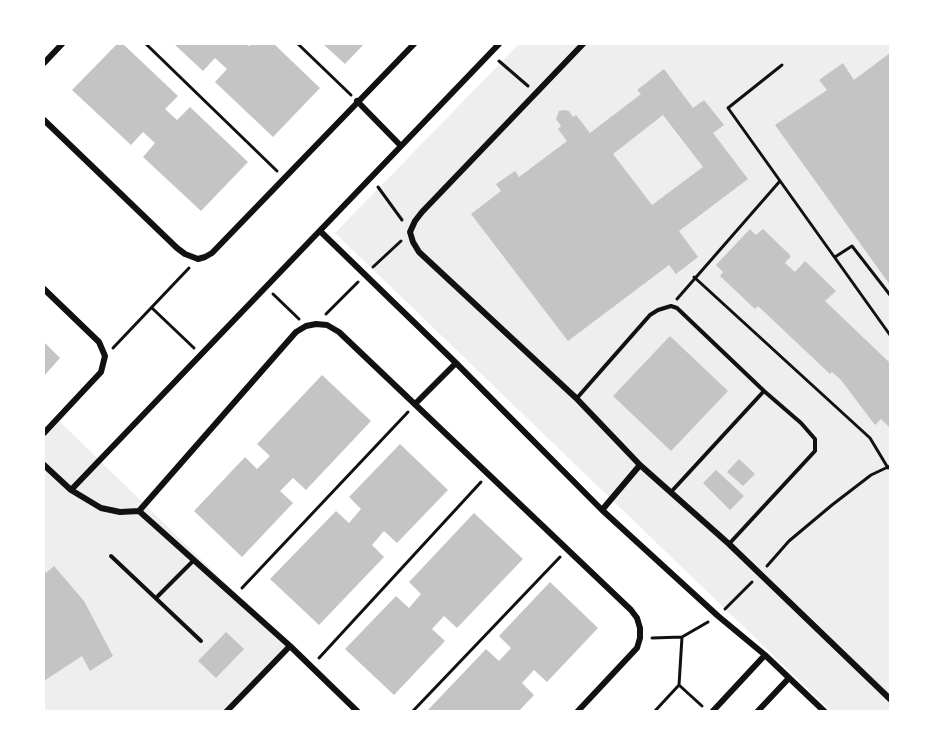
<!DOCTYPE html>
<html>
<head>
<meta charset="utf-8">
<style>
	body { margin:0 }
	#map { position:relative; width:934px; height:755px; overflow:hidden; background:#fff; font-family:"Archivo Narrow",sans-serif }
	canvas { display:block }
	.frame { position:absolute; inset:0; border:45px solid #fff; pointer-events:none }
</style>
</head>
<body>
<div id="map">
<canvas width="934" height="755"></canvas>
<div class="frame"></div>
</div>
<script>
const ctx = document.querySelector('canvas').getContext('2d');
ctx.lineJoin = 'round';
function paint(path, color) { ctx.fillStyle = color; ctx.fill(path, 'evenodd'); }
const shape = rows => new Path2D(rows.map(r => 'M' + r).join(''));
function stroke(path, color, width, dash) { ctx.strokeStyle = color; ctx.lineWidth = width; ctx.lineCap = dash ? 'butt' : 'round'; ctx.setLineDash(dash || []); ctx.stroke(path); }
paint(shape([
	[519,44,890,44,890,711,831,711,335,233],
	[57,419,290,646,229,711,44,712,44,434]
]), '#eee');
paint(shape([
	[117,44,123,44,178,96,165,109,177,120,190,107,248,162,201,211,143,157,155,143,143,132,131,145,72,90],
	[174,44,246,44,249,46,251,44,274,44,320,88,273,137,215,82,227,69,215,58,203,71],
	[323,44,364,44,345,64],
	[890,53,890,285,775,125,827,90,819,80,843,63,854,80],
	[664,69,693,108,704,100,724,125,713,133,748,179,679,231,698,257,676,274,669,265,568,341,471,214,501,191,496,184,515,171,519,177,567,141,558,129,561,126,556,119,559,111,563,110,569,111,573,117,576,115,590,133,641,94,637,90],
	[663,115,703,167,652,205,613,154],
	[750,229,756,235,763,229,791,256,785,263,795,272,805,261,836,291,825,301,890,363,890,428,881,419,875,425,841,380,832,372,830,374,758,306,755,309,720,276,723,272,716,265],
	[670,336,728,391,671,451,613,396],
	[44,342,60,358,44,376],
	[322,375,371,421,306,490,293,478,280,491,293,503,242,557,194,511,245,457,257,469,270,456,257,444],
	[400,444,448,490,397,543,384,531,372,545,384,557,319,625,270,579,336,511,349,523,361,509,349,497],
	[739,459,755,474,743,486,727,472],
	[716,470,744,496,730,510,703,483],
	[474,513,523,559,457,628,444,616,432,629,445,641,394,695,345,649,396,596,409,608,421,594,409,582],
	[54,566,84,601,113,656,90,671,82,656,44,681,44,569,46,573],
	[550,582,598,628,547,682,534,670,522,683,534,695,518,712,426,712,486,649,499,661,511,648,499,636],
	[226,632,244,649,216,678,198,661]
]), '#c4c4c4');
stroke(shape([
	[146,44,277,171],
	[298,44,351,95],
	[499,61,528,86],
	[782,65,728,108,890,335],
	[378,187,402,220],
	[835,257,852,246,890,295],
	[373,267,401,241],
	[694,277,870,438,888,468],
	[273,294,299,319],
	[677,299,780,181],
	[152,308,194,348],
	[326,314,358,282],
	[113,348,189,268],
	[767,566,789,541,832,505,871,475,890,466],
	[242,588,408,412],
	[725,609,752,582],
	[682,637,679,685,702,706],
	[652,638,682,637,708,622],
	[319,658,481,482],
	[412,712,560,557],
	[654,712,679,685]
]), '#111', 3);
stroke(shape([
	[577,398,650,315,658,310,671,306,677,308,764,391,801,423,815,439,815,451,729,544],
	[671,492,764,391],
	[111,556,201,641],
	[156,598,193,561]
]), '#111', 4);
stroke(shape([
	[583,44,422,212,415,221,410,232,413,242,419,252,576,398,640,465,729,544,890,699],
	[44,63,62,44],
	[357,101,401,146],
	[44,120,177,248,185,254,198,259,205,257,212,253,414,44],
	[320,231,456,363,602,510,718,616,765,655,825,712],
	[44,289,99,342,105,356,101,372,44,433],
	[415,404,456,363],
	[44,465,71,490,101,508,120,512,139,511,290,646,358,712],
	[71,490,499,44],
	[602,510,640,465],
	[139,511,296,332,306,326,316,324,327,325,339,332,631,610,637,618,640,628,640,638,637,648,577,712],
	[226,712,290,646],
	[712,712,765,655],
	[757,712,789,678]
]), '#111', 6);
</script>
</body>
</html>
